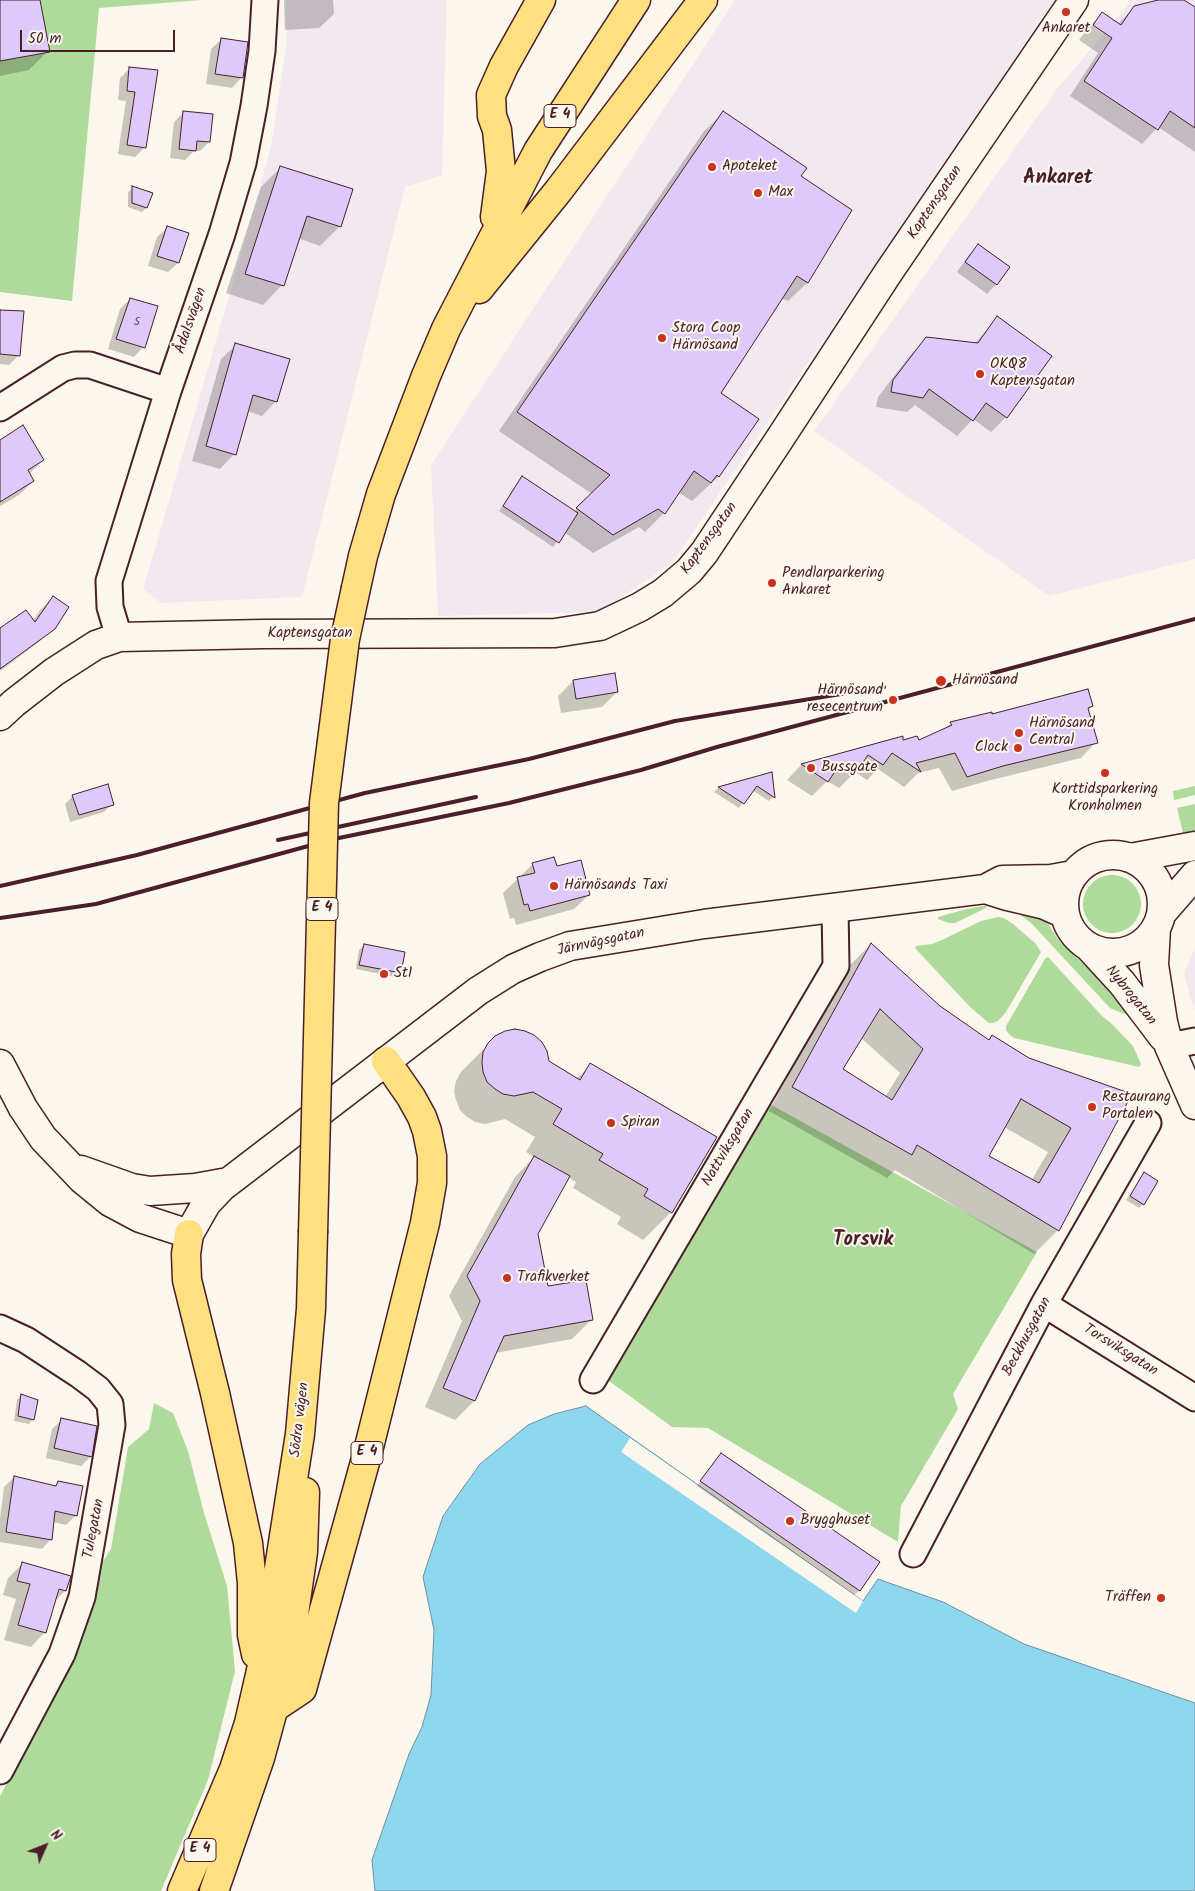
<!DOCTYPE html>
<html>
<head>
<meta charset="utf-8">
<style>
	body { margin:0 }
	#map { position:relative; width:1195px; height:1891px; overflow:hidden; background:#fbf7ec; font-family:Kalam,sans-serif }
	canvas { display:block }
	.north { position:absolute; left:20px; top:1821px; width:50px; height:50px; -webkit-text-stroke:4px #fbf7ec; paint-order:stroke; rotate:46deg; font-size:14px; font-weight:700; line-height:20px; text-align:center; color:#4a1f2b }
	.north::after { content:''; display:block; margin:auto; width:18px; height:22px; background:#4a1f2b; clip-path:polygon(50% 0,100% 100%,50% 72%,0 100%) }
	.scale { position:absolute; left:20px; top:30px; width:155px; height:22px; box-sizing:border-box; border:2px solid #4a1f2b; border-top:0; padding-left:6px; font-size:15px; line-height:18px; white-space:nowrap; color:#4a1f2b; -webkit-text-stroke:4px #fbf7ec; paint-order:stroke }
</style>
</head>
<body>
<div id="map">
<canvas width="1195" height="1891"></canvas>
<div class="north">N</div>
<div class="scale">50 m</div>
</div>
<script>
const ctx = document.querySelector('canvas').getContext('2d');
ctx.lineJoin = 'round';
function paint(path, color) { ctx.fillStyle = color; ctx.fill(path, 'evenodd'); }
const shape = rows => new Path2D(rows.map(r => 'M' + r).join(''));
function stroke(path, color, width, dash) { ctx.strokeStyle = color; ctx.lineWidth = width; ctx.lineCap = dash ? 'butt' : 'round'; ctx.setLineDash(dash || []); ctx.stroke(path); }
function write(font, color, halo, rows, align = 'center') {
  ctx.font = font + ' Kalam,sans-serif'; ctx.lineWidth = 4; ctx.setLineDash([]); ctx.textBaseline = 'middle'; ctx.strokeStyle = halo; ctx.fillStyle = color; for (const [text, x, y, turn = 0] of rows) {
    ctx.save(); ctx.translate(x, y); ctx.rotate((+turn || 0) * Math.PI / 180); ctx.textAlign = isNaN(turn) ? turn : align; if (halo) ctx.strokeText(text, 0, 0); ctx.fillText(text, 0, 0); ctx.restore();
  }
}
paint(shape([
	[286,0,447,0,442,175,405,187,302,597,161,603,143,589,226,307,271,147,287,40],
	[735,0,1054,0,673,562,600,612,438,616,431,465],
	[1132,0,1195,0,1195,559,1049,596,814,431,1057,89],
	[1195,947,1195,1010,1191,1001,1184,973]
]), '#f2e9f0');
paint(shape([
	[0,0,201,0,99,8,72,301,0,292],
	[1195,786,1195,795,1174,800,1173,791],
	[1195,804,1195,833,1184,837,1177,808],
	'1083 904a29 29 0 1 1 58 0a29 29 0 1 1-58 0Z',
	[987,905,986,908,955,923,949,923,938,919,938,917,963,910],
	[1014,910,1037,914,1047,922,1059,941,1114,993,1128,1009,1127,1015,1110,1008,1032,924],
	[998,917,1004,918,1013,924,1036,944,1041,952,1006,1012,998,1021,993,1023,989,1023,971,1008,915,948,916,946,932,944,942,940,981,921],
	[1048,957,1102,1016,1111,1023,1133,1046,1141,1064,1139,1067,1014,1038,1009,1034,1006,1030,1006,1026,1045,959],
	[768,1103,1037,1252,953,1394,958,1409,901,1506,898,1542,708,1428,672,1427,605,1378],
	[154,1403,173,1413,188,1451,204,1513,227,1586,235,1671,208,1780,161,1891,0,1891,0,1796,75,1655,94,1575,111,1549,128,1447,149,1429]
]), '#aedb9a');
const water = shape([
	[586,1406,863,1601,878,1579,943,1602,1024,1644,1195,1703,1195,1891,375,1891,372,1860,409,1754,422,1727,431,1695,434,1630,423,1577,443,1516,480,1464,528,1425,554,1414,586,1406]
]);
paint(water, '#8ed8ef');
stroke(water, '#738ea1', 1);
paint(shape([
	[630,1438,863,1601,856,1613,621,1452]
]), '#fbf7ec');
paint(shape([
	[0,0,39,0,48,51,29,70,0,76],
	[284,0,333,0,334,14,319,28,285,30],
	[1163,0,1182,0,1195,8,1195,152,1158,127,1142,144,1070,96,1098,53,1079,40,1088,28,1102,14,1118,24,1134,7],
	[221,40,246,43,241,78,232,88,206,84,211,49],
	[130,68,157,71,145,147,135,157,118,154,126,101,118,100,120,78],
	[184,112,209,142,200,151,194,151,185,160,170,158,174,122],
	[723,113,799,177,850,211,807,283,788,301,781,298,719,393,758,419,718,477,692,501,678,492,664,513,645,532,639,527,593,553,564,532,553,547,499,511,518,482,574,512,592,494,499,431,704,131],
	[281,167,340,226,320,246,298,238,282,285,263,305,226,293,261,187],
	[133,187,146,208,142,212,128,207,128,192],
	[167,228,187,234,178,263,168,272,148,266,157,237],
	[979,246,996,284,987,294,957,272,969,255],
	[130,299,143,347,134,357,108,349,120,309],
	[0,311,19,355,9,365,0,364],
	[997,318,1006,417,991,432,973,419,957,436,915,405,907,412,876,407,878,397,911,354,927,339,974,344],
	[236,345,276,401,262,416,247,411,234,454,220,469,192,461,221,359],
	[0,441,43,460,29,474,33,481,19,495,0,506],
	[53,598,53,629,39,642,0,671,0,630,33,621,40,610],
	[573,681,617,692,602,707,561,713,558,696],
	[1092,706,1088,710,1096,742,1081,758,987,781,952,791,939,768,918,773,904,787,878,769,867,780,855,772,839,788,827,781,812,796,787,780,801,765,902,738,902,741,919,742,943,730,951,723,991,715],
	[771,773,773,797,769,801,752,790,739,808,714,792,718,788],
	[73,796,112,804,104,812,70,822,65,804],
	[533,864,556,867,589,895,574,909,516,925,514,918,510,919,503,893],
	[871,944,940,1007,988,1041,992,1036,1029,1059,1130,1094,1058,1230,1034,1254,895,1170,887,1178,769,1111,847,968],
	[861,1038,900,1073,885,1097,841,1070],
	[1004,1127,1048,1152,1031,1181,987,1157],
	[364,945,399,972,395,977,356,969,359,950],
	[496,1037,548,1062,576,1079,591,1065,715,1137,671,1212,643,1240,617,1224,621,1217,573,1188,576,1182,568,1177,537,1234,546,1288,591,1320,572,1339,495,1353,474,1401,455,1420,425,1407,462,1321,449,1296,515,1177,534,1157,526,1152,535,1137,505,1119,485,1124,475,1122,467,1117,460,1110,456,1100,454,1091,456,1081,461,1072],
	[1144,1174,1143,1204,1139,1208,1126,1200],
	[21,1395,33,1419,29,1424,14,1421,17,1400],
	[62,1420,91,1456,81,1466,46,1458,52,1429],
	[716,1459,878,1562,859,1591,854,1595,697,1486],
	[14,1477,54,1487,58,1483,76,1515,66,1525,53,1522,51,1539,42,1549,0,1542,0,1519,4,1487],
	[22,1564,69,1577,65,1591,54,1602,45,1632,31,1647,4,1640,16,1599,3,1595,8,1578]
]), '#0003');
const building = shape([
	[0,0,40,0,50,52,0,61,0,0],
	[1158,0,1184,0,1195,7,1195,128,1170,111,1158,130,1084,81,1112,38,1093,25,1102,12,1121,25,1134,6,1158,0],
	[221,38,248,42,243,78,215,74,221,38],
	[129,67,158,70,146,148,127,145,135,92,127,91,129,67],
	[183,111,213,114,210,142,197,141,196,151,179,149,183,111],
	[723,111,807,168,801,176,852,210,808,283,797,276,721,393,759,419,719,477,717,475,711,483,694,471,665,514,658,509,613,535,576,508,610,475,517,412,723,111],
	[280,166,353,189,341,227,307,216,284,286,245,274,280,166],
	[132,186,153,193,147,208,132,203,132,186],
	[167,226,189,233,179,263,157,256,167,226],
	[978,244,1010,267,997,285,965,262,978,244],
	[130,298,158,306,145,348,116,339,130,298],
	[0,310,24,311,20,356,0,354,0,310],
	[997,316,1052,356,1007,418,986,403,973,421,929,389,923,398,891,392,893,380,926,337,978,343,997,316],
	[235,343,290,359,277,402,253,395,236,455,206,446,235,343],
	[23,425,44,460,28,470,34,481,0,502,0,440,23,425],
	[522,476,578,513,559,543,503,506,522,476],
	[53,596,69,607,55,629,0,669,0,628,26,610,35,622,53,596],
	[615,673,618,692,576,699,573,680,615,673],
	[1088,689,1093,706,1088,708,1098,743,1003,766,967,777,955,753,916,763,921,772,892,753,883,765,868,755,855,774,840,764,828,782,801,764,903,736,903,740,917,736,919,740,952,725,950,722,992,712,992,714,1088,689],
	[772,772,775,798,757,786,744,804,718,787,772,772],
	[108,784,114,805,79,815,72,795,108,784],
	[554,857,557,866,581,860,590,895,530,911,528,904,524,905,517,877,535,873,532,863,554,857],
	[871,943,940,1006,989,1040,992,1035,1029,1058,1132,1094,1059,1231,917,1145,912,1155,792,1087,871,943],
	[880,1009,923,1049,892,1100,843,1069,880,1009],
	[1021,1099,1071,1128,1039,1183,989,1156,1021,1099],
	[364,944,405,952,401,973,359,965,364,944],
	[515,1029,525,1031,534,1035,542,1042,547,1051,549,1061,580,1080,590,1063,717,1137,672,1213,644,1196,648,1189,599,1160,603,1154,553,1124,562,1109,533,1092,514,1096,503,1094,495,1089,487,1082,483,1072,482,1062,483,1052,488,1043,495,1036,505,1031,515,1029],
	[534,1156,570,1176,538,1234,548,1286,586,1280,593,1320,504,1336,475,1401,443,1388,480,1301,467,1276,534,1156],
	[1144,1172,1158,1181,1144,1205,1130,1196,1144,1172],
	[21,1394,38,1400,34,1420,18,1416,21,1394],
	[61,1418,97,1426,92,1457,54,1448,61,1418],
	[721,1453,880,1562,860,1591,700,1481,721,1453],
	[14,1476,56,1486,58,1481,83,1486,77,1516,55,1511,52,1540,6,1532,14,1476],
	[22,1562,71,1576,66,1591,59,1589,46,1633,18,1625,30,1584,17,1581,22,1562]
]);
paint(building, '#ddc9fa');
stroke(building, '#4a1f2b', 1);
const minor = shape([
	[0,408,63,368,75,365,90,365,168,391],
	[119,637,110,607,109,581,168,391,222,234,243,163,254,106,262,51,265,0],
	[1169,1046,1195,1041],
	[1044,1304,1195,1398],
	[0,1328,26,1340,78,1374,98,1389,110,1404,112,1425,82,1597,62,1654,0,1771],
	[593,1380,836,966,835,908],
	[913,1554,1044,1304,1148,1123]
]);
const secondary = shape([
	[0,716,14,703,54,672,96,645,119,637,263,634,555,633,600,626,640,607,663,593,689,571,704,553,779,440,888,273,1074,0],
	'1064 904a49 49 0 1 1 98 0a49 49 0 1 1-98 0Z',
	[1130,858,1195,846],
	[985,889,1007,896,1045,905,1065,914],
	[1161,914,1195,875],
	[1156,928,1154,965,1163,1022,1169,1046,1195,1105],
	[1089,947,1122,983,1163,1037],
	[0,1064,23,1108,43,1138,83,1180,110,1202,140,1218,189,1234,206,1204,222,1187,478,991,513,969,540,957,570,946,704,924,985,889,1002,880,1051,879,1073,875],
	[81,1170,132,1188,150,1191,195,1188,228,1182]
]);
const trunk = shape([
	[495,217,501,171,497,130,492,116,491,95,504,66,541,0],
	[479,289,559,190,703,0],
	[356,588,363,556,381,494,426,376,446,329,538,151,636,0],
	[189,1234,186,1254,187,1280,215,1393,248,1543,252,1583,252,1635,256,1654],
	[275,1707,302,1689,367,1455,425,1223,432,1183,432,1156,427,1131,422,1117,411,1097,386,1061],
	[182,1891,234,1769,249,1723,260,1675,270,1626,300,1434,311,1309,313,1233],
	[214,1891,260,1758,288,1655,303,1552,305,1492]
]);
stroke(minor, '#4a1f2b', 29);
stroke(secondary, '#4a1f2b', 31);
stroke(trunk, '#4a1f2b', 31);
stroke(minor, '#fbf7ec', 25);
stroke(secondary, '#fbf7ec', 28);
stroke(trunk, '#fde080', 28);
stroke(shape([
	[278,840,476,797],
	[0,886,137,855,365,793,529,759,675,721,884,687],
	[0,918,96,904,334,839,509,803,641,770,717,747,1195,619]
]), '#4a1f2b', 4);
const trunkBridge = shape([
	[313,1233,324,803,345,639,356,588]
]);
stroke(trunkBridge, '#4a1f2b', 31, []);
stroke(trunkBridge, '#fde080', 28);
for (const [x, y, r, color] of [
	[1066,12,5,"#c8321e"],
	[712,167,5,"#c8321e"],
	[758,193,5,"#c8321e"],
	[662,338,5,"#c8321e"],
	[980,374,5,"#c8321e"],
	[772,583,5,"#c8321e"],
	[941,681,6,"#c8321e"],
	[893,700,5,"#c8321e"],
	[1019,733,5,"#c8321e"],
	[1018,748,5,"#c8321e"],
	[811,768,5,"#c8321e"],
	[1105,773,5,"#c8321e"],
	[554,886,5,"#c8321e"],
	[384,974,5,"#c8321e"],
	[1092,1107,5,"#c8321e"],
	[611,1123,5,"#c8321e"],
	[507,1278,5,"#c8321e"],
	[790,1521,5,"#c8321e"],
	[1161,1598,5,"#c8321e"]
]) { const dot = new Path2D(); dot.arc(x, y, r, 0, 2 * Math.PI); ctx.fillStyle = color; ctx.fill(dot); stroke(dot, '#fbf7ec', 2); }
write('12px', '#6f4a5f', null, [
	["5",137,323]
]);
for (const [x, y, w] of [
	[560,116,32],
	[322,909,32],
	[367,1453,32],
	[200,1850,32]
]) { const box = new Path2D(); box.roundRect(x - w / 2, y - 11.5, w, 23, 4); ctx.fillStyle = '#fbf7ec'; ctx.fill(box); stroke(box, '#4a1f2b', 1); }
write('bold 14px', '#4a1f2b', null, [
	["E 4",560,116],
	["E 4",322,909],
	["E 4",367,1453],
	["E 4",200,1850]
]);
write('15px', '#4a1f2b', '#fbf7ec', [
	["Ankaret",1066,29,"center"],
	["Apoteket",722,167],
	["Max",768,193],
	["Stora Coop",672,329],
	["Härnösand",672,346],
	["OKQ8",990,365],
	["Kaptensgatan",990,382],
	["Pendlarparkering",782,574],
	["Ankaret",782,591],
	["Härnösand",952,681],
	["Härnösand",883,691,"right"],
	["resecentrum",883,708,"right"],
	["Härnösand",1029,724],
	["Central",1029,741],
	["Clock",1008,748,"right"],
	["Bussgate",821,768],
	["Korttidsparkering",1105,790,"center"],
	["Kronholmen",1105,807,"center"],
	["Härnösands Taxi",564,886],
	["St1",394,974],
	["Restaurang",1102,1098],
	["Portalen",1102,1115],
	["Spiran",621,1123],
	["Trafikverket",517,1278],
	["Brygghuset",800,1521],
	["Träffen",1151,1598,"right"]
], 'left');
write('15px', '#4a1f2b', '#fbf7ec', [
	["Kaptensgatan",936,203,-56],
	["Ådalsvägen",192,321,-71],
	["Kaptensgatan",710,539,-54],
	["Kaptensgatan",310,634],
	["Järnvägsgatan",601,943,-12],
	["Nybrogatan",1130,996,51],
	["Nattviksgatan",729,1148,-59],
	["Beckhusgatan",1028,1337,-62],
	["Torsviksgatan",1120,1351,32],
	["Södra vägen",301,1420,-83],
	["Tulegatan",95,1529,-79]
]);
write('bold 20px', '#4a1f2b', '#fbf7ec', [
	["Ankaret",1058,180],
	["Torsvik",863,1242]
]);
</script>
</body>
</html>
